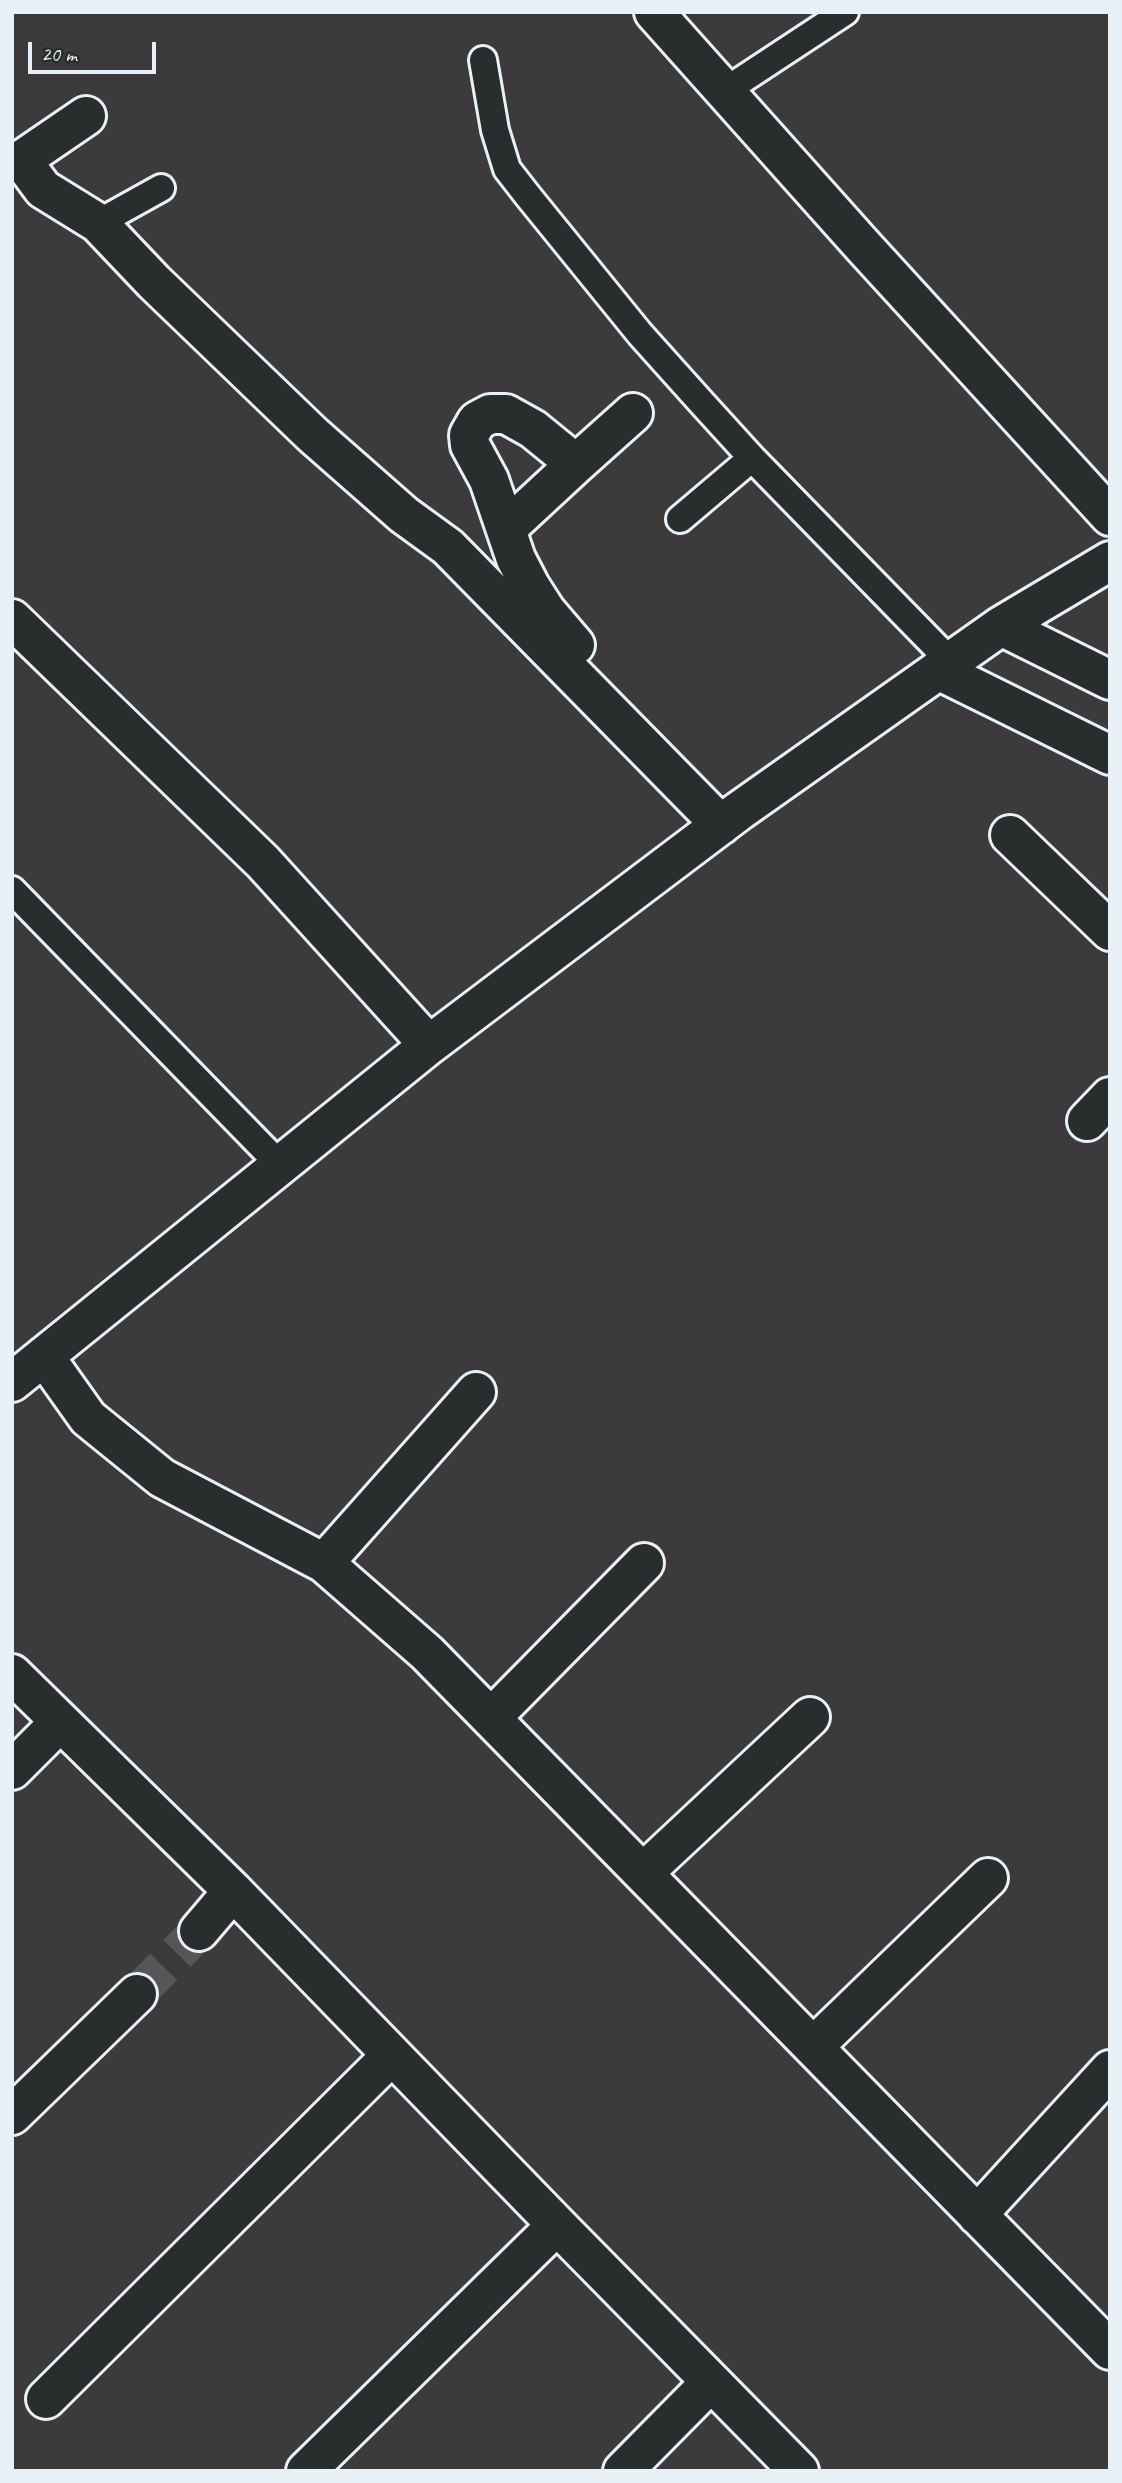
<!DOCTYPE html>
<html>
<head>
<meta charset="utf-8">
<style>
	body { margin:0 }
	#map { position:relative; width:1122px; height:2483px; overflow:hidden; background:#3d3a3c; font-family:Caveat,sans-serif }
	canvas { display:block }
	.frame { position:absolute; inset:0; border:14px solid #e8f1f8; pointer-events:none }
	.scale { position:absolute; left:28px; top:42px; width:128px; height:32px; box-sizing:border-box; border:4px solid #e8f1f8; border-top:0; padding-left:9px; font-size:21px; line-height:24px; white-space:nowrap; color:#e8f1f8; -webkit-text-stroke:5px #2a2d2e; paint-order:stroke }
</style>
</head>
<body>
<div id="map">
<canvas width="1122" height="2483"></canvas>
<div class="frame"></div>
<div class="scale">20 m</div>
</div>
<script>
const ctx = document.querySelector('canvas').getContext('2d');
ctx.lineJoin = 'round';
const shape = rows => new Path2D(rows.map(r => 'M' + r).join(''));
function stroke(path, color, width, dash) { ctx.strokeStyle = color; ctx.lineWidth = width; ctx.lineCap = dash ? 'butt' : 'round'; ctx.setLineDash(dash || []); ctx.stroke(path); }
stroke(shape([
	[137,1994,199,1931]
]), '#575558', 38, [38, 19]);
const service = shape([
	[483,60,495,130,507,169,528,196,640,334,701,402,752,458,950,661],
	[725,91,845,12],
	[98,223,161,188],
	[680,519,752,458],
	[12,890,280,1165]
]);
const minor = shape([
	[654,12,863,246,1110,516],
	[86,116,26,157,26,166,43,189,98,223,154,282,313,435,404,515,448,547,721,825],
	[507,528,576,464],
	[12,619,263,862,429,1045],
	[1001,626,1110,680],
	[575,645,546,611,530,586,516,559,489,480,470,445,469,435,477,421,490,414,506,414,533,429,576,464,633,413],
	[938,670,1110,755],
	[1010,835,1110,931],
	[1087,1121,1110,1097],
	[44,1356,88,1418,162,1478,324,1563,427,1653,1110,2350],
	[12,1382,429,1045,739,811,1001,626,1110,561],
	[324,1563,476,1392],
	[12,1674,233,1891,557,2225,799,2471],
	[491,1718,644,1563],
	[12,1770,60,1722],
	[643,1873,810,1717],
	[199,1931,233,1891],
	[813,2047,988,1878],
	[12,2115,137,1994],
	[977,2215,1110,2070],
	[46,2399,392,2055],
	[306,2471,557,2225],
	[623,2471,711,2382]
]);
stroke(service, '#e8f1f8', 32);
stroke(minor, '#e8f1f8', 44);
stroke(service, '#2a2d2e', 26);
stroke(minor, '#2a2d2e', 38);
</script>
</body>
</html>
